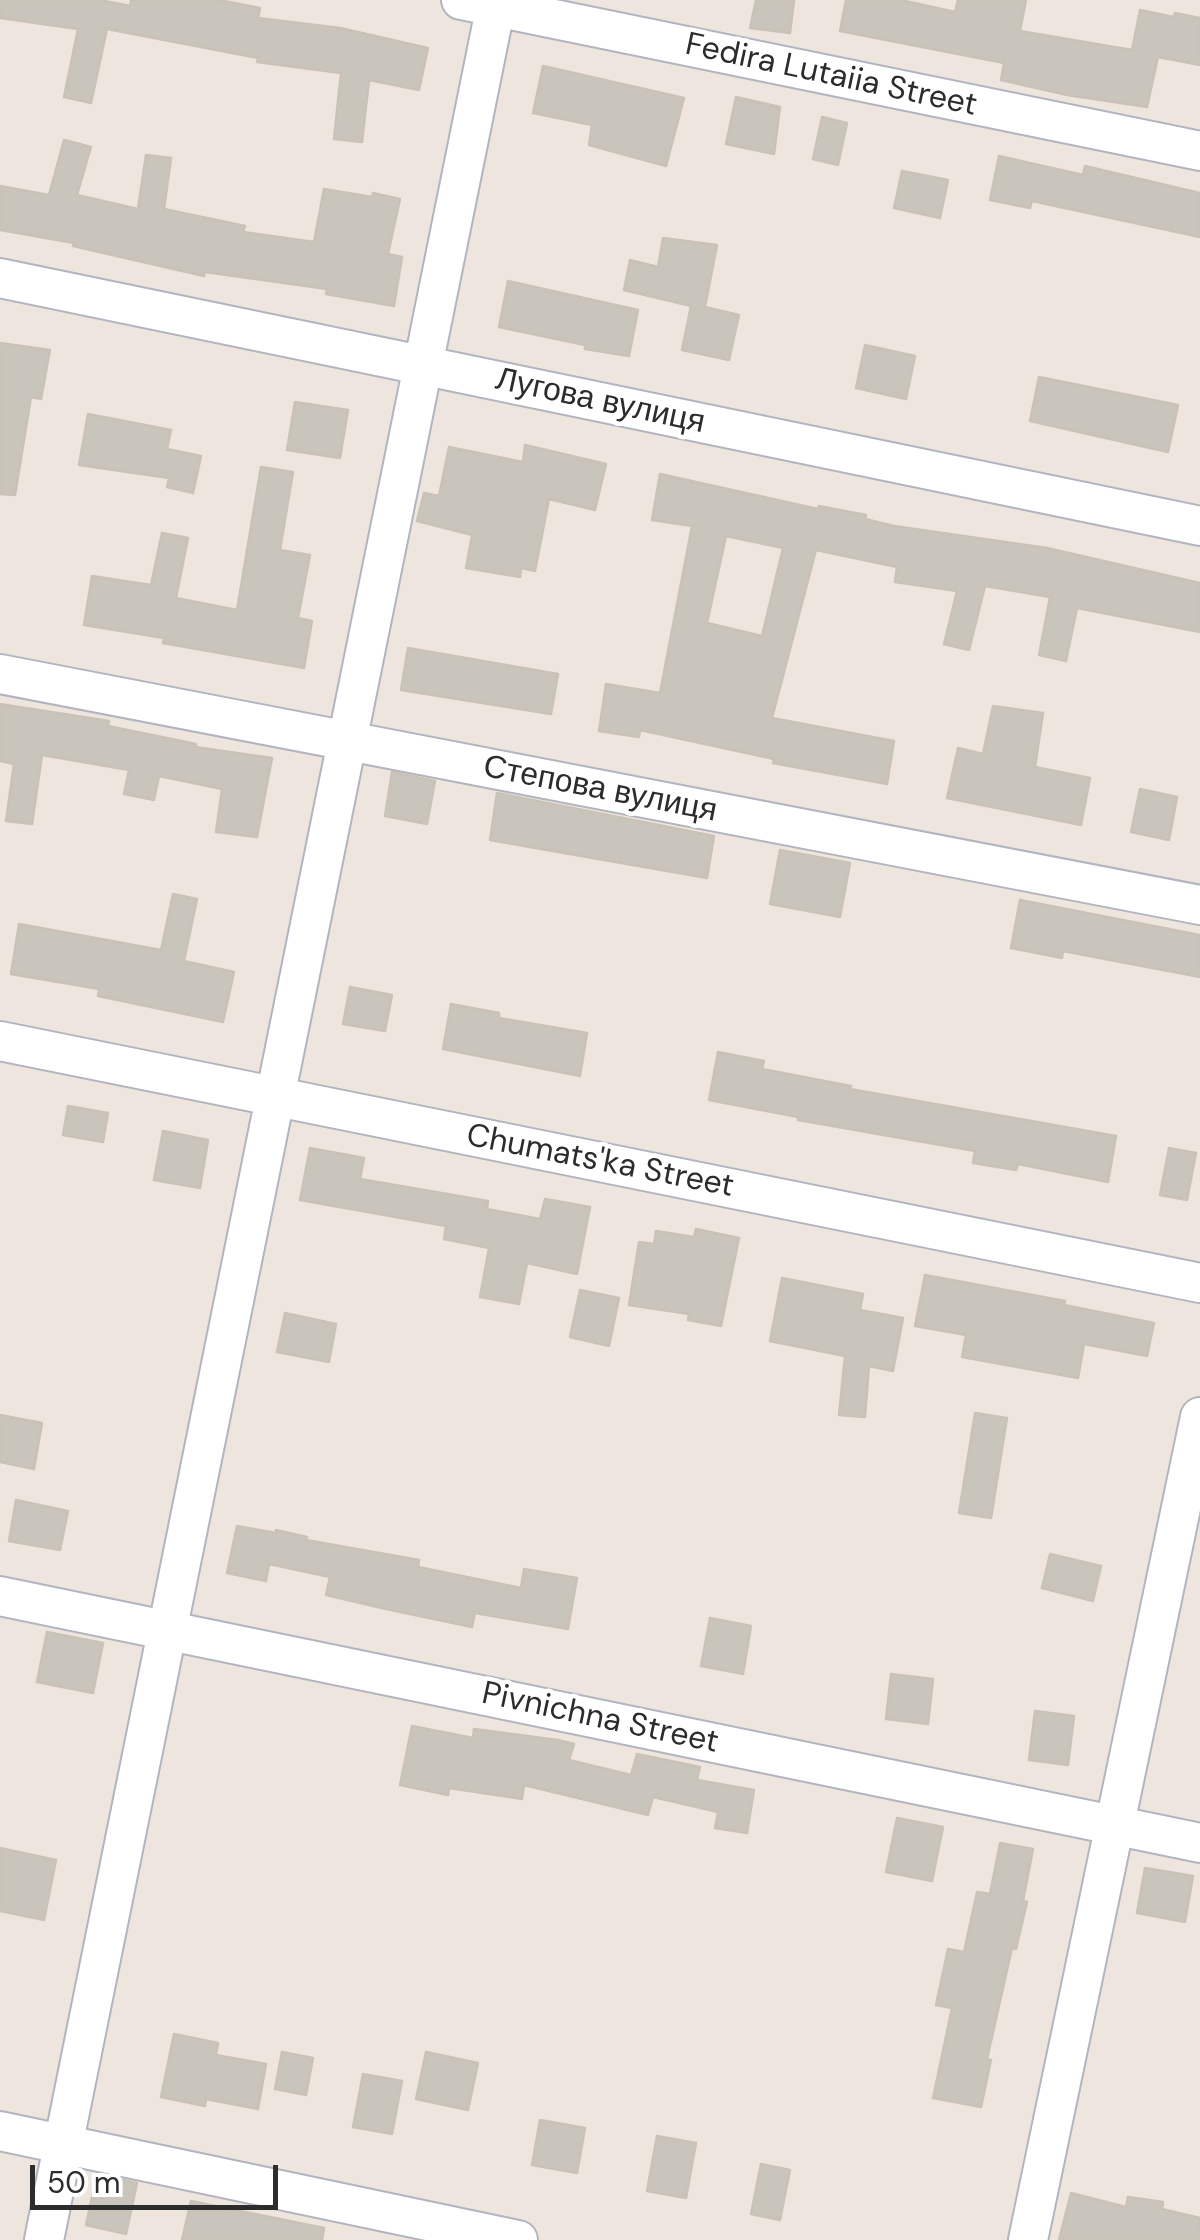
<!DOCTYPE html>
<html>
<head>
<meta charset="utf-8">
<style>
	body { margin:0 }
	#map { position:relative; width:1200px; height:2240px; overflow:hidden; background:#eee6de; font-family:"DM Sans",sans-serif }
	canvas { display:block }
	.scale { position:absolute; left:30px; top:2165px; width:248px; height:45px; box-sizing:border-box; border:5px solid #2c2c2c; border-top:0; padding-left:12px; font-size:30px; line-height:35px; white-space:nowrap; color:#2c2c2c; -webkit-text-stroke:8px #fff; paint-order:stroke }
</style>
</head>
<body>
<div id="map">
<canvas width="1200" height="2240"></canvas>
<div class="scale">50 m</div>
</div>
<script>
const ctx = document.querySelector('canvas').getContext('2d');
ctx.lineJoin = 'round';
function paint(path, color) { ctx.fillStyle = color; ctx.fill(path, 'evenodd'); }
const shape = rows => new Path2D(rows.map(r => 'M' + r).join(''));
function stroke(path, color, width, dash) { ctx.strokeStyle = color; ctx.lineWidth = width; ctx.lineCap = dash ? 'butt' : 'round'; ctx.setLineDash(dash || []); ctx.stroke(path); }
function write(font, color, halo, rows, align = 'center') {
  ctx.font = font + ' "DM Sans",sans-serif'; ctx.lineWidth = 9; ctx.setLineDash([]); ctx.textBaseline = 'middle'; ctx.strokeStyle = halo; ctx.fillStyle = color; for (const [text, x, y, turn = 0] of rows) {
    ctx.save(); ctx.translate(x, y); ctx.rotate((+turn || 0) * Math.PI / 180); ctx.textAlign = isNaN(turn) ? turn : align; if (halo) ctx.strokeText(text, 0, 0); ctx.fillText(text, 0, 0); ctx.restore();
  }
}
const building = shape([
	[0,0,100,0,130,6,131,0,219,0,260,8,258,18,340,28,428,48,419,90,369,80,362,142,334,139,341,73,257,62,258,58,107,29,91,103,64,97,78,29,0,18,0,0],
	[756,0,794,0,790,33,750,28,756,0],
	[846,0,901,0,955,12,958,0,1026,0,1020,31,1132,50,1140,10,1174,17,1175,13,1200,18,1200,65,1158,57,1147,107,1067,95,1001,80,1004,63,840,31,846,0],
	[543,66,684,98,666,166,589,145,592,125,533,113,543,66],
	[736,97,780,107,774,154,726,144,736,97],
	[822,117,847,123,838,165,813,159,822,117],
	[64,140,91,147,77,195,138,209,146,155,171,158,164,209,245,226,243,232,314,242,324,189,372,197,373,193,400,199,388,254,402,257,394,306,326,294,327,289,205,272,204,276,73,246,74,243,0,230,0,186,49,195,64,140],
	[999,156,1083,175,1085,166,1200,193,1200,237,1032,201,1030,208,990,200,999,156],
	[902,171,948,180,940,218,894,208,902,171],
	[663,238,717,245,705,307,739,315,729,360,682,350,691,306,624,290,630,260,658,267,663,238],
	[508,281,638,310,629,356,585,349,585,345,499,327,508,281],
	[0,343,50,350,41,399,31,397,15,495,0,494,0,343],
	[865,345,915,356,906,399,856,388,865,345],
	[1039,377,1178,405,1168,452,1030,421,1039,377],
	[295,402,348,410,340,458,287,450,295,402],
	[88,414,171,430,167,449,201,456,193,493,167,487,169,478,79,465,88,414],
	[525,445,606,464,595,510,549,499,535,571,521,568,520,577,466,568,472,535,417,521,424,493,439,496,449,447,523,462,525,445],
	[261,467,293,472,280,550,310,555,298,618,312,621,304,668,163,643,164,638,84,625,92,576,151,585,162,533,188,538,176,598,237,610,261,467],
	[660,474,818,509,819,506,866,515,865,519,894,526,1047,548,1200,583,1200,632,1077,608,1066,661,1039,655,1050,597,985,586,969,650,944,644,957,591,895,582,897,567,816,550,772,718,894,741,887,784,773,763,774,759,640,730,639,737,599,731,606,684,660,693,692,526,652,520,660,474],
	[726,536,783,548,762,636,707,623,726,536],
	[408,648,558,674,551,714,401,690,408,648],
	[0,704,109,721,108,726,196,744,195,747,272,758,257,837,216,832,222,789,159,776,154,800,124,794,129,770,42,755,32,824,6,821,14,764,0,761,0,704],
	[993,706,1043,713,1035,767,1090,778,1081,825,947,798,958,748,983,754,993,706],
	[392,772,435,781,427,824,385,816,392,772],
	[1140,789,1177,797,1169,840,1131,832,1140,789],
	[497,793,714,836,707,878,490,840,497,793],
	[780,850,850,863,840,917,770,904,780,850],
	[173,894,197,899,184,961,234,972,223,1022,98,996,99,989,11,974,19,924,161,950,173,894],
	[1020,900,1200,935,1200,977,1063,951,1062,958,1011,948,1020,900],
	[350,987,392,995,385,1031,343,1024,350,987],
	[451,1004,499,1013,499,1018,587,1033,580,1076,443,1049,451,1004],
	[718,1052,764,1061,762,1069,851,1086,850,1089,1116,1136,1108,1182,1018,1164,1016,1170,973,1163,975,1151,798,1120,798,1117,709,1100,718,1052],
	[68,1106,108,1113,103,1142,63,1135,68,1106],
	[163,1131,208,1140,200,1188,154,1180,163,1131],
	[310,1148,364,1158,360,1179,488,1201,487,1209,540,1219,545,1199,590,1207,577,1274,527,1263,519,1304,480,1297,489,1248,444,1239,446,1226,300,1200,310,1148],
	[1169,1148,1196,1153,1187,1200,1160,1195,1169,1148],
	[696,1229,739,1238,721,1326,688,1320,689,1314,629,1305,639,1242,654,1244,656,1231,694,1237,696,1229],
	[925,1275,1065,1301,1064,1305,1154,1323,1147,1356,1084,1344,1078,1378,962,1357,966,1335,915,1326,925,1275],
	[782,1278,863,1294,860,1310,903,1318,893,1371,869,1366,865,1417,839,1415,845,1356,770,1341,782,1278],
	[580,1290,619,1298,609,1346,570,1337,580,1290],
	[285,1313,336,1324,329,1362,277,1352,285,1313],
	[975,1413,1007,1418,991,1518,959,1513,975,1413],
	[0,1415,42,1423,34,1469,0,1462,0,1415],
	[16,1500,68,1511,60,1550,9,1541,16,1500],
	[237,1526,276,1533,276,1530,307,1537,306,1540,419,1560,418,1567,521,1588,524,1569,577,1578,568,1629,475,1613,472,1627,386,1609,326,1595,330,1577,269,1564,266,1581,227,1573,237,1526],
	[1050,1554,1101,1566,1093,1601,1042,1588,1050,1554],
	[710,1618,751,1626,743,1674,701,1666,710,1618],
	[47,1632,103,1643,93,1693,37,1682,47,1632],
	[891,1674,933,1679,928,1724,886,1719,891,1674],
	[1035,1711,1074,1716,1068,1765,1029,1760,1035,1711],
	[412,1726,473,1738,474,1729,558,1740,574,1744,569,1760,631,1775,637,1754,700,1767,697,1780,754,1790,747,1833,715,1828,718,1812,653,1797,648,1815,524,1785,522,1799,449,1788,448,1795,400,1785,412,1726],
	[897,1818,943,1827,932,1881,886,1872,897,1818],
	[1000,1843,1033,1849,1023,1901,1027,1902,1016,1949,1012,1948,987,2059,991,2060,981,2107,933,2098,952,2008,936,2005,948,1949,964,1952,977,1892,990,1894,1000,1843],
	[0,1848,56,1860,44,1920,0,1911,0,1848],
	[1145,1868,1193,1876,1185,1922,1137,1913,1145,1868],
	[174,2034,218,2043,216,2055,266,2064,258,2109,206,2099,205,2106,161,2097,174,2034],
	[282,2052,313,2058,306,2095,275,2089,282,2052],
	[426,2052,478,2063,468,2110,416,2099,426,2052],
	[363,2074,402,2081,392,2134,353,2127,363,2074],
	[540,2120,585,2128,577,2173,532,2165,540,2120],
	[657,2136,696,2143,686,2198,647,2191,657,2136],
	[761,2164,790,2170,780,2220,751,2214,761,2164],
	[97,2174,137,2183,126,2234,86,2225,97,2174],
	[1071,2193,1126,2207,1128,2197,1163,2202,1162,2209,1200,2218,1200,2240,1059,2240,1071,2193],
	[191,2201,324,2228,322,2240,182,2240,191,2201]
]);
paint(building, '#c9c4bc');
stroke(building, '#cac2b7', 2.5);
const minor = shape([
	[461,0,1200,151],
	[0,278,1200,526],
	[0,674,1200,905],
	[0,1041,1200,1283],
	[0,1596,1200,1843],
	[0,2131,518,2240],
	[44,2240,497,0],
	[1028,2240,1200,1417]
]);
stroke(minor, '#b2b5c0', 42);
stroke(minor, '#fff', 38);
write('32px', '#2c2c2c', '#fff', [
	["Fedira Lutaiia Street",831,76,12],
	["Лугова вулиця",600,402,12],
	["Степова вулиця",600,790,11],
	["Chumats'ka Street",600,1162,11],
	["Pivnichna Street",600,1719,12]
]);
</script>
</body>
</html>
